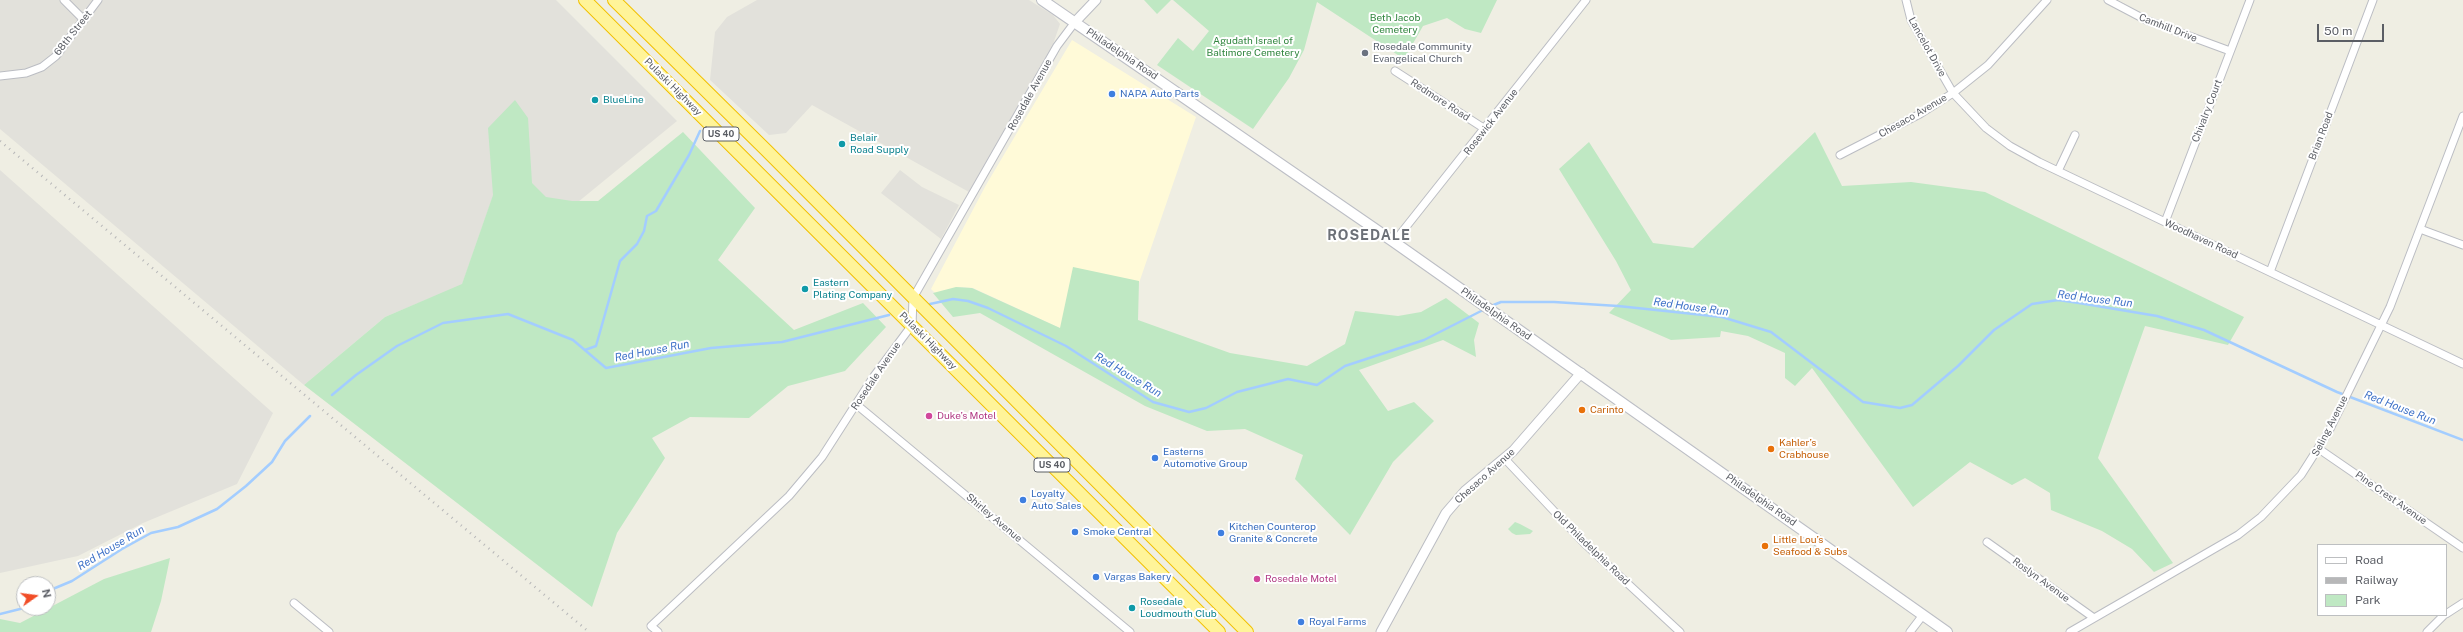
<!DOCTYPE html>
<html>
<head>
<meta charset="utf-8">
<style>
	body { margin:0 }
	#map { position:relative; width:2463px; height:632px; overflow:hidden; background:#efeee3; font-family:"Public Sans",sans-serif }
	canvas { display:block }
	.legend { position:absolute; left:2317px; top:544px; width:130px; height:72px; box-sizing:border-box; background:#fff; border:1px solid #bdbfc1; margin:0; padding:5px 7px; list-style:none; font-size:12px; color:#5b5e65 }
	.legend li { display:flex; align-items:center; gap:8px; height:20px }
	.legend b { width:20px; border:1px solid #bdbfc1 }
	.north { position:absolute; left:16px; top:576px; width:40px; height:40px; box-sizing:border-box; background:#fff; border:1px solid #bdbfc1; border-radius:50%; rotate:76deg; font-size:11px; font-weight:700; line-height:16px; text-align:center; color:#5b5e65 }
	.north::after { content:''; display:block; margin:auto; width:14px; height:18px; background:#f14d27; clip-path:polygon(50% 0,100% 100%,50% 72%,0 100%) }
	.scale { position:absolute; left:2317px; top:24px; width:67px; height:18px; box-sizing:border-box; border:2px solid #5b5e65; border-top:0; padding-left:5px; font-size:12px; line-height:14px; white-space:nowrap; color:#5b5e65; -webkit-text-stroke:3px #fff; paint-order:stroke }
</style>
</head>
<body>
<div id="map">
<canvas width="2463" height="632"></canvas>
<ul class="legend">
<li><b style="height:5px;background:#fff"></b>Road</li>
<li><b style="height:5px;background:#b7b7b8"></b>Railway</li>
<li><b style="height:11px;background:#bfe8c3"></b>Park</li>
</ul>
<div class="north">N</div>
<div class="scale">50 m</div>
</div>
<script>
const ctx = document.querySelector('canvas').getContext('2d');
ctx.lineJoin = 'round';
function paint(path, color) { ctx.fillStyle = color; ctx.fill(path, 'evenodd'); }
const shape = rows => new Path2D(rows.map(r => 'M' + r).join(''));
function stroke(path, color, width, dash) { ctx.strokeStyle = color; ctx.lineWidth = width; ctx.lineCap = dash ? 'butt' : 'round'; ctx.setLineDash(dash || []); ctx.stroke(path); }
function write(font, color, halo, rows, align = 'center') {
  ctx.font = font + ' "Public Sans",sans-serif'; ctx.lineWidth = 4; ctx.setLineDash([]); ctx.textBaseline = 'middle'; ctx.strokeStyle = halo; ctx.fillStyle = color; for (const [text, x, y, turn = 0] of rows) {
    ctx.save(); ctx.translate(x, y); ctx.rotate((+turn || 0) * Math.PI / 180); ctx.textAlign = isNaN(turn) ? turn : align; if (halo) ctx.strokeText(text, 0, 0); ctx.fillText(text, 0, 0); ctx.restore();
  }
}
paint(shape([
	[1072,40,1196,117,1139,283,1060,328,973,288,958,287,935,293,931,289,986,185]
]), '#fffad8');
paint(shape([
	[0,0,556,0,677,121,534,238,493,196,462,285,385,317,304,385,0,129],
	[757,0,1029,0,1053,15,1060,24,1052,47,969,192,812,105,786,133,769,135,710,80,715,32,727,17],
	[0,170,273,413,237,484,143,523,78,556,0,573],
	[900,170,922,187,959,205,941,239,881,193]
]), '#e2e1db');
paint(shape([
	[1144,0,1171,0,1157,14],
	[1173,0,1497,0,1481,33,1465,29,1447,18,1423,26,1404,59,1317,2,1304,50,1289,78,1253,129,1157,65,1178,38,1193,51,1209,31],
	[515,100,528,118,532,183,546,197,572,201,598,201,683,132,755,208,718,260,794,330,863,303,886,327,845,371,788,386,749,418,690,417,652,438,665,458,617,533,592,607,304,385,385,317,462,284,493,195,488,128],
	[1815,132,1842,186,1911,182,1985,192,2244,317,2228,345,2145,326,2098,458,2173,563,2154,572,2132,549,2102,531,2051,510,2050,493,2025,478,2012,485,1970,462,1913,507,1812,368,1795,386,1785,378,1785,353,1748,336,1721,331,1720,337,1671,340,1609,313,1631,290,1616,261,1559,169,1589,142,1653,243,1693,248],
	[1073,267,1139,281,1138,320,1230,353,1307,366,1345,344,1355,311,1398,316,1421,312,1446,298,1479,323,1474,340,1476,357,1443,340,1359,370,1388,411,1414,402,1434,421,1393,462,1350,535,1295,479,1303,455,1245,429,1207,431,1145,406,980,313,953,317,933,293,956,287,972,288,1060,328],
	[1515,522,1520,524,1533,531,1530,534,1516,535,1512,533,1508,529],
	[170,558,161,601,151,632,0,632,0,619,20,623,104,579]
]), '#bfe8c3');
stroke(shape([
	[930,304,953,299,968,301,988,308,1066,346,1153,402,1189,412,1206,408,1237,392,1288,379,1317,385,1345,366,1424,340,1485,309],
	[1491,306,1501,302,1554,302,1618,306,1722,317,1771,332,1863,402,1900,408,1912,405,1958,366,1994,330,2032,304,2058,300,2079,303,2157,316,2204,330,2337,392,2463,440],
	[585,350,596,346,620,261,637,244,644,231,647,216,656,211,689,155,700,131],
	[332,395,356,375,397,346,443,323,508,314,573,340,606,368,711,348,782,342,889,315],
	[48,591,72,581,122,549,151,533,178,527,217,509,246,486,272,462,285,441,310,416],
	[0,614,24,608]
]), '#a3cdff', 2.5);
const minor = shape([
	[64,0,84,20],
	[1906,0,1911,20,1953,93,1986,128,2010,146,2039,162,2463,364],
	[2108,0,2146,20,2230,51],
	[1395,71,1485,129],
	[0,76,26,73,42,67,56,56,98,0],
	[1840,155,1920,114,1953,93,1988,65,2047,0],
	[2058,171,2075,135],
	[2165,222,2250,0],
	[2420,229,2463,245],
	[1394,242,1586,0],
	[2270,272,2373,0],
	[857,405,1130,632],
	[2319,449,2463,548],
	[1505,459,1584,543,1680,632],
	[1987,542,2094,618],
	[294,603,329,632],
	[2446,614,2463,603],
	[658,632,651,626,789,496,822,457,874,376,912,325,913,298,1057,46,1075,22],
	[1910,632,1923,615],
	[2070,632,2238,535,2261,517,2301,475,2329,431,2390,307,2463,116],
	[2427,632,2444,615]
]);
const tertiary = shape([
	[1075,22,1096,0],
	[1381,632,1446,513,1465,491,1513,451,1581,373]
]);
const secondary = shape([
	[1042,0,1394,242,1947,632]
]);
const trunk = shape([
	[585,0,1219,632],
	[614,0,766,150,1247,632]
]);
stroke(minor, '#bbbdc3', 9);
stroke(tertiary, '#bbbdc3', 11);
stroke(secondary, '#bcbec5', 12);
stroke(trunk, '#f2c100', 14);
stroke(minor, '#fff', 7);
stroke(tertiary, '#fff', 9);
stroke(secondary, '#fff', 10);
stroke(trunk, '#fff499', 12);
stroke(shape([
	[0,141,589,632]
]), '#b7b7b8', 2.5, [1, 5]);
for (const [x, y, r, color] of [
	[1365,53,4,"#6b7280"],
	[1112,94,4,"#3f7fe0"],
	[595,100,4,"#0f9aa8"],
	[842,144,4,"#0f9aa8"],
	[805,289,4,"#0f9aa8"],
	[1582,410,4,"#e8710a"],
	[929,416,4,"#d1479c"],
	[1771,449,4,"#e8710a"],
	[1155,458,4,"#3f7fe0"],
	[1023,500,4,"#3f7fe0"],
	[1075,532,4,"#3f7fe0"],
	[1221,533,4,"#3f7fe0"],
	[1765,546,4,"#e8710a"],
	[1096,577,4,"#3f7fe0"],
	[1257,579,4,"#d1479c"],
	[1132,608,4,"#0f9aa8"],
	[1301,622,4,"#3f7fe0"]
]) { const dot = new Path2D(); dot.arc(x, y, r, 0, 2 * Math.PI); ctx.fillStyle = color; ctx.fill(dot); stroke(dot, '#fff', 1.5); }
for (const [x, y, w] of [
	[721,134,36],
	[1052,465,36]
]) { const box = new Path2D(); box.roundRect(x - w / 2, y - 7, w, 14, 3); ctx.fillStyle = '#fff'; ctx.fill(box); stroke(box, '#5b5e65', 1); }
write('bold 9px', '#5b5e65', null, [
	["US 40",721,134],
	["US 40",1052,465]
]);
write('10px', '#31863f', '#fff', [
	["Beth Jacob",1395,18],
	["Cemetery",1395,30],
	["Agudath Israel of",1253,41],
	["Baltimore Cemetery",1253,53]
]);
write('10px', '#5b5e65', '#fff', [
	["Camhill Drive",2168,28,21],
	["68th Street",73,33,-52],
	["Lancelot Drive",1927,47,61],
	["Philadelphia Road",1122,54,34],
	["Pulaski Highway",673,87,45],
	["Rosedale Avenue",1030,95,-61],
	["Redmore Road",1440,100,33],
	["Chivalry Court",2207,111,-69],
	["Chesaco Avenue",1913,116,-30],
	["Rosewick Avenue",1491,122,-52],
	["Brian Road",2321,136,-69],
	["Woodhaven Road",2201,239,25],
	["Philadelphia Road",1496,314,35],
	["Pulaski Highway",928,341,45],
	["Rosedale Avenue",876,376,-56],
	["Seling Avenue",2330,426,-63],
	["Chesaco Avenue",1485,476,-42],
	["Pine Crest Avenue",2391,498,35],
	["Philadelphia Road",1761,500,35],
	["Shirley Avenue",994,518,40],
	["Old Philadelphia Road",1591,548,44],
	["Roslyn Avenue",2041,580,36]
]);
write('10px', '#5b616d', '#fff', [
	["Rosedale Community",1373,47],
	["Evangelical Church",1373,59]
], 'left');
write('10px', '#366cbe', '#fff', [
	["NAPA Auto Parts",1120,94],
	["Easterns",1163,452],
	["Automotive Group",1163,464],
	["Loyalty",1031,494],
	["Auto Sales",1031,506],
	["Kitchen Counterop",1229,527],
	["Granite & Concrete",1229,539],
	["Smoke Central",1083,532],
	["Vargas Bakery",1104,577],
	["Royal Farms",1309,622]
], 'left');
write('10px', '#0d838f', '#fff', [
	["BlueLine",603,100],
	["Belair",850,138],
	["Road Supply",850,150],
	["Eastern",813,283],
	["Plating Company",813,295],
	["Rosedale",1140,602],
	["Loudmouth Club",1140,614]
], 'left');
write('10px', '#c56008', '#fff', [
	["Carinto",1590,410],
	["Kahler’s",1779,443],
	["Crabhouse",1779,455],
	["Little Lou’s",1773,540],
	["Seafood & Subs",1773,552]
], 'left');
write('10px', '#b23c85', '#fff', [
	["Duke’s Motel",937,416],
	["Rosedale Motel",1265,579]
], 'left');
write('italic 11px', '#4073c8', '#fff', [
	["Red House Run",2095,299,7],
	["Red House Run",1691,307,8],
	["Red House Run",652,351,-11],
	["Red House Run",1128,375,31],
	["Red House Run",2400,408,21],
	["Red House Run",111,548,-31]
]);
ctx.letterSpacing = '1px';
write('bold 14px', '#6c7077', '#fff', [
	["ROSEDALE",1369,236]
]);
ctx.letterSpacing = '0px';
</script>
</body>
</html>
